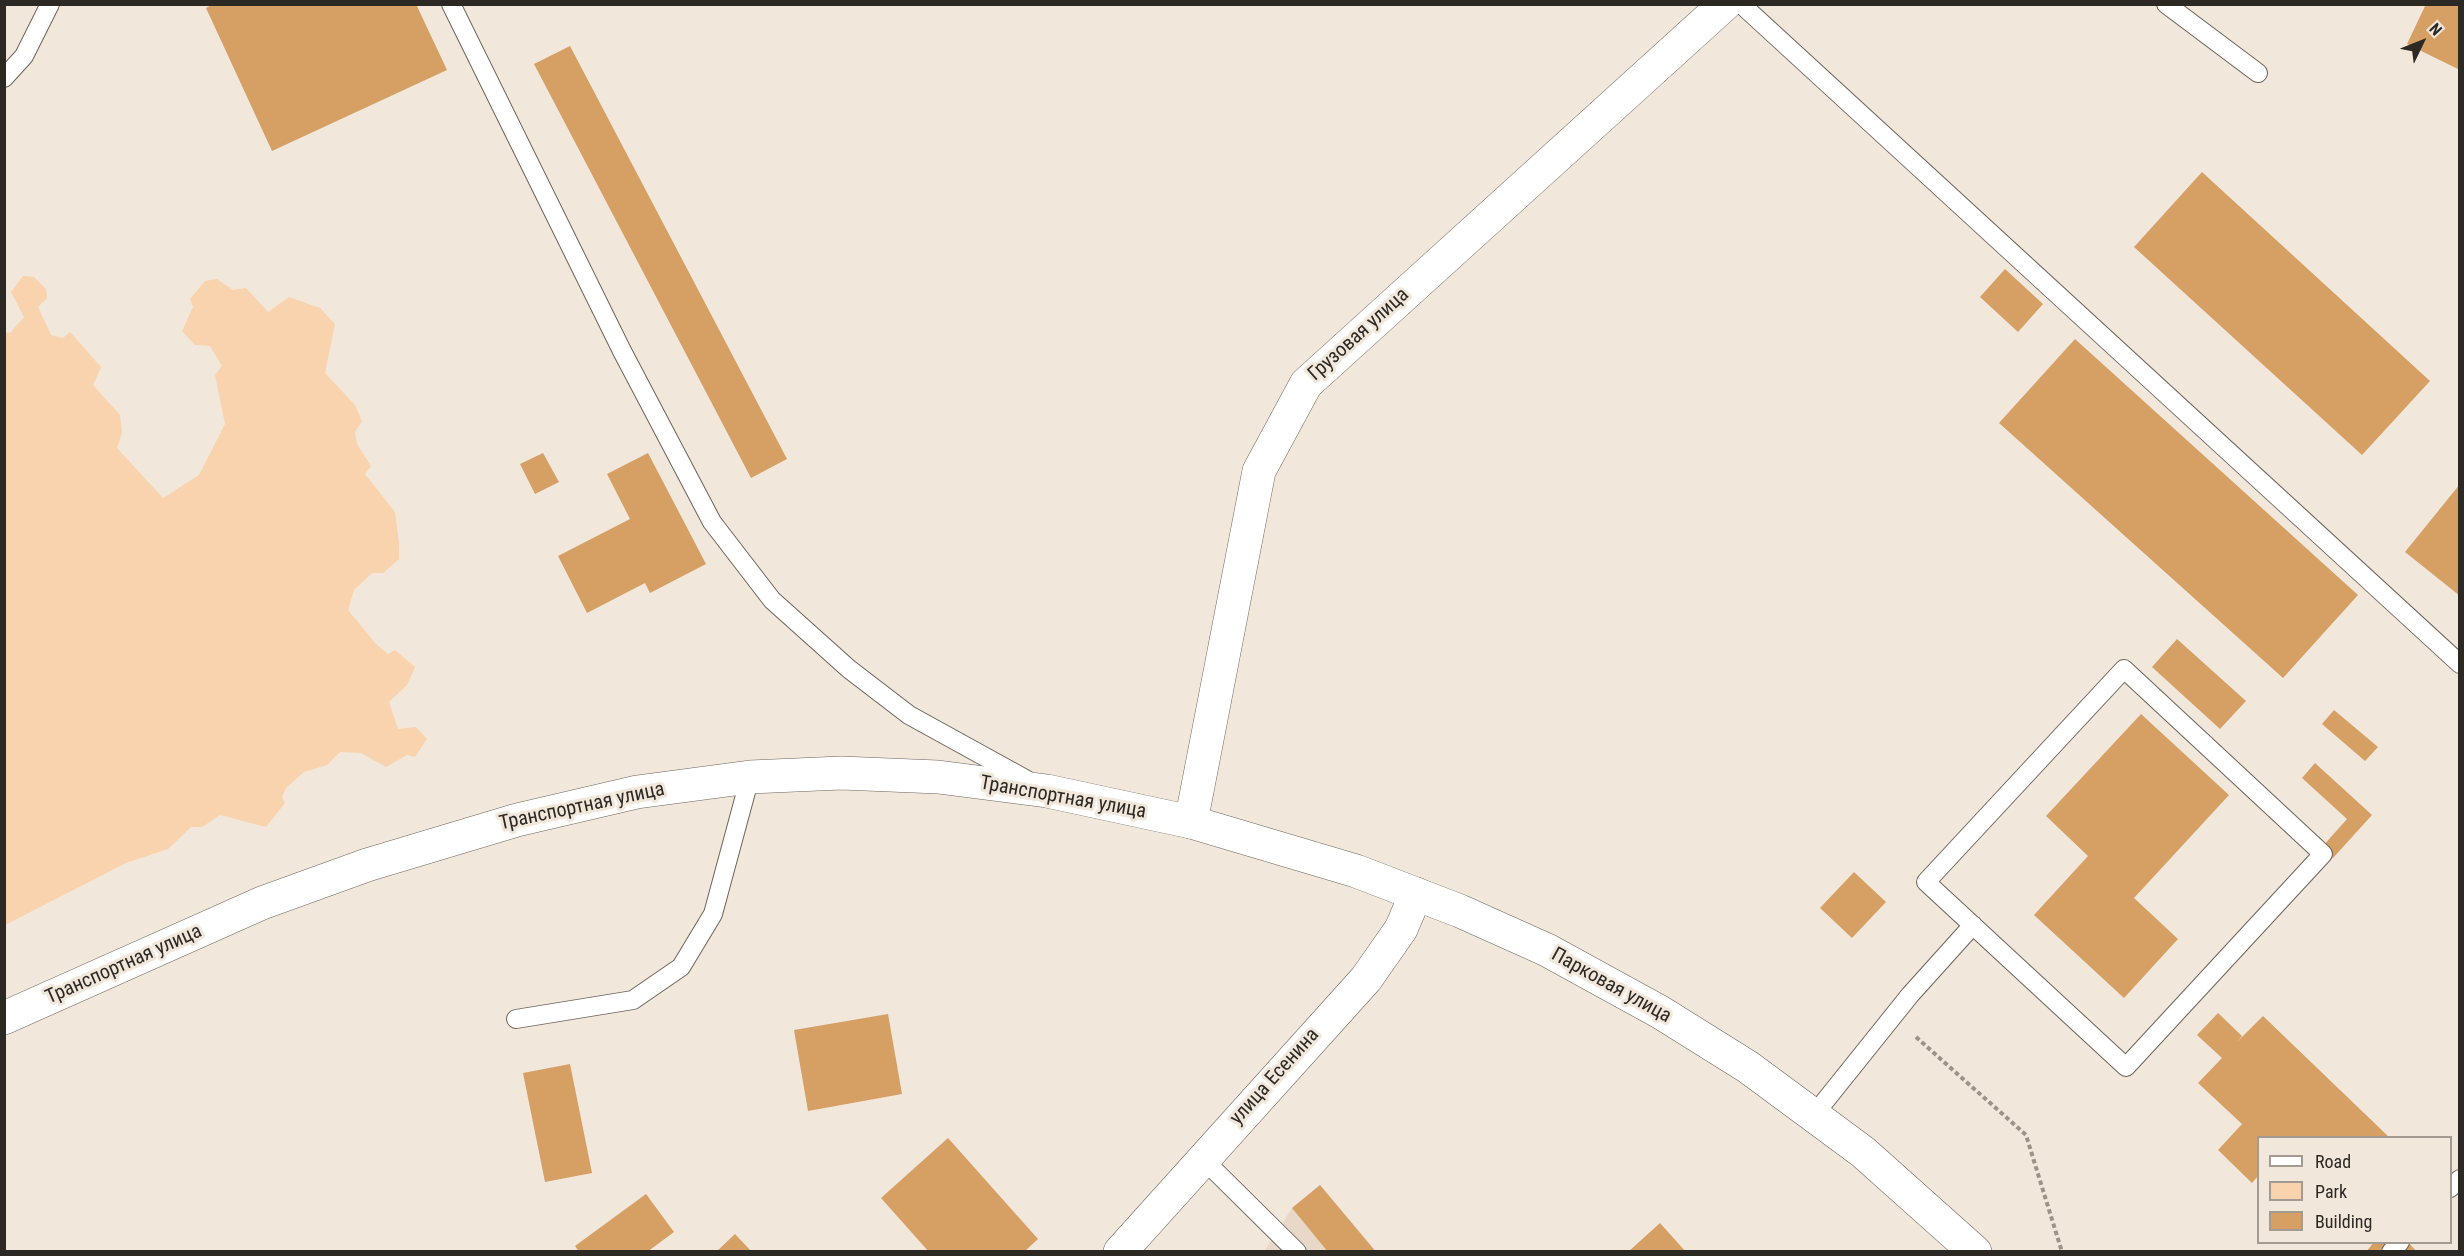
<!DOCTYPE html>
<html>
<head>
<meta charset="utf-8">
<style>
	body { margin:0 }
	#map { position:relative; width:2464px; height:1256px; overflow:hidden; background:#f2e7db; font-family:"Roboto Condensed",sans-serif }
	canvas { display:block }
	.frame { position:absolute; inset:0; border:6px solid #2c2824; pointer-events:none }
	.legend { position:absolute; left:2257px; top:1136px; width:195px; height:108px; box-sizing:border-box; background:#f2e7db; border:2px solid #a39b92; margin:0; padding:8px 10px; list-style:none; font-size:18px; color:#2c2824 }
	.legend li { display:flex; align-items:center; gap:12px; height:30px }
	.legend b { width:30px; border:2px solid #a39b92 }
	.north { position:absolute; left:2392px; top:12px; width:60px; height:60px; -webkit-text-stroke:4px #f2e7db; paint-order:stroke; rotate:47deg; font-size:16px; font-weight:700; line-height:24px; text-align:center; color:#2c2824 }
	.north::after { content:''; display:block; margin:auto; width:21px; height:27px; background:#2c2824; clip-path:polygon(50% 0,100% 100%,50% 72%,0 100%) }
</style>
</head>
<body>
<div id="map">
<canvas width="2464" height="1256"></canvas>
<div class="frame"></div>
<ul class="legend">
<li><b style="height:8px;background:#fff"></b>Road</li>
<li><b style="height:16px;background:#f8d3ad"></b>Park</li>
<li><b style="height:16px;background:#d69f64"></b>Building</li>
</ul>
<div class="north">N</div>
</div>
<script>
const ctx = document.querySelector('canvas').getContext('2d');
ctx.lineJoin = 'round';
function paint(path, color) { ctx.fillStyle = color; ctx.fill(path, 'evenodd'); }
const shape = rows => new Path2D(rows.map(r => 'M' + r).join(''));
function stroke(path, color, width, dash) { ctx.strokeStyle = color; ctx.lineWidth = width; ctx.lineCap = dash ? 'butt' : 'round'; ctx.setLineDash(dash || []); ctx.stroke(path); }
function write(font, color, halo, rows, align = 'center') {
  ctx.font = font + ' "Roboto Condensed",sans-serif'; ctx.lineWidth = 6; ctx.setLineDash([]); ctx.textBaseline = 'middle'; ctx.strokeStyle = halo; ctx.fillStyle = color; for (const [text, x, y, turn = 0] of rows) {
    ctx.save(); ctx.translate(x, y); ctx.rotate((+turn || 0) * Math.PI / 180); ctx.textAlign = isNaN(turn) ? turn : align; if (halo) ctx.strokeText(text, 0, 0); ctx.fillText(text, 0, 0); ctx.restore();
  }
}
paint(shape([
	[1320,1185,1376,1251,1264,1252,1292,1208]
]), '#e9d8c8');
paint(shape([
	[23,276,34,277,46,289,47,298,38,307,51,335,63,338,70,332,101,367,93,385,120,415,122,433,117,448,163,498,199,475,225,424,215,375,222,366,210,346,195,345,182,331,193,307,190,299,205,281,217,279,233,290,246,288,268,312,289,297,320,308,335,324,325,373,355,405,362,421,355,432,357,444,371,466,365,474,395,512,399,543,399,559,383,573,372,573,354,590,348,610,376,644,388,654,395,650,415,667,407,685,389,702,398,729,416,727,427,739,415,757,407,755,386,767,361,753,340,752,327,765,304,772,286,788,282,797,285,803,266,827,220,815,202,827,191,827,168,849,126,863,5,925,4,332,10,333,24,317,11,292]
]), '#f8d3ad');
paint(shape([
	[213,4,416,4,447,70,272,151,206,8],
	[2426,4,2460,4,2460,70,2407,44],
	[570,46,787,459,751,478,534,64],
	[2202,172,2430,381,2362,455,2134,247],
	[2005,269,2043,304,2018,332,1980,297],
	[2075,339,2358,595,2283,678,1999,423],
	[543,453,559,482,535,494,520,464],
	[648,453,706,564,650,593,645,583,587,613,558,556,630,519,607,474],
	[2460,484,2460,596,2405,552],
	[2177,639,2246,701,2220,729,2152,667],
	[2334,710,2378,747,2365,761,2322,724],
	[2141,714,2229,795,2134,898,2178,939,2124,998,2034,915,2088,856,2046,816],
	[2315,763,2372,815,2333,858,2322,847,2347,819,2302,778],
	[1854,872,1886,902,1852,938,1820,908],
	[2218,1013,2242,1036,2237,1042,2263,1016,2390,1138,2258,1138,2258,1176,2252,1183,2218,1150,2242,1124,2198,1083,2222,1058,2197,1035],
	[888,1014,902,1094,808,1111,794,1030],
	[570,1064,592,1173,545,1182,523,1073],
	[948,1138,1038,1239,1024,1252,929,1252,881,1198],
	[1320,1185,1376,1252,1328,1252,1292,1208],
	[646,1194,674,1232,647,1252,579,1252,575,1246],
	[1660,1223,1686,1252,1628,1252],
	[735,1234,752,1252,716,1252],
	[2374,1242,2408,1242,2417,1252,2366,1252]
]), '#d69f64');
const lane = shape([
	[451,4,622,351,712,522,772,600,849,669,909,715,1027,780],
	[1741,4,2460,664],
	[2166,4,2258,73],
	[4,78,24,56,50,4],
	[2124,669,2323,854,2126,1067,1926,882,2124,669],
	[516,1019,633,1000,681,967,713,914,750,777],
	[1813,1116,1910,995,1973,925],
	[1202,1158,1297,1252],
	[2450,1188,2460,1179],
	[2391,1252,2400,1242]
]);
const street = shape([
	[1191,822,1259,471,1306,384,1725,4],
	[1120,1252,1366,979,1401,929,1416,894]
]);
const secondary = shape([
	[4,1018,262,903,367,865,517,820,637,792,750,777,841,773,938,777,1047,791,1191,822,1356,871,1460,911,1547,950,1660,1012,1748,1067,1863,1152,1975,1252]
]);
stroke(lane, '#6d635a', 20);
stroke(street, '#6d635a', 34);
stroke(secondary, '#6d635a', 34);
stroke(shape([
	[1916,1037,2026,1135,2062,1252]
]), '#9b938a', 4, [4.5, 3]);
stroke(lane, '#fff', 18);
stroke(street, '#fff', 33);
stroke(secondary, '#fff', 33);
write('20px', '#2c2824', '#f2e7db', [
	["Грузовая улица",1359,335,-42],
	["Транспортная улица",1063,798,10],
	["Транспортная улица",582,807,-12],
	["Транспортная улица",124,965,-24],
	["Парковая улица",1611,986,29],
	["улица Есенина",1275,1077,-48]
]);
</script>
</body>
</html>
